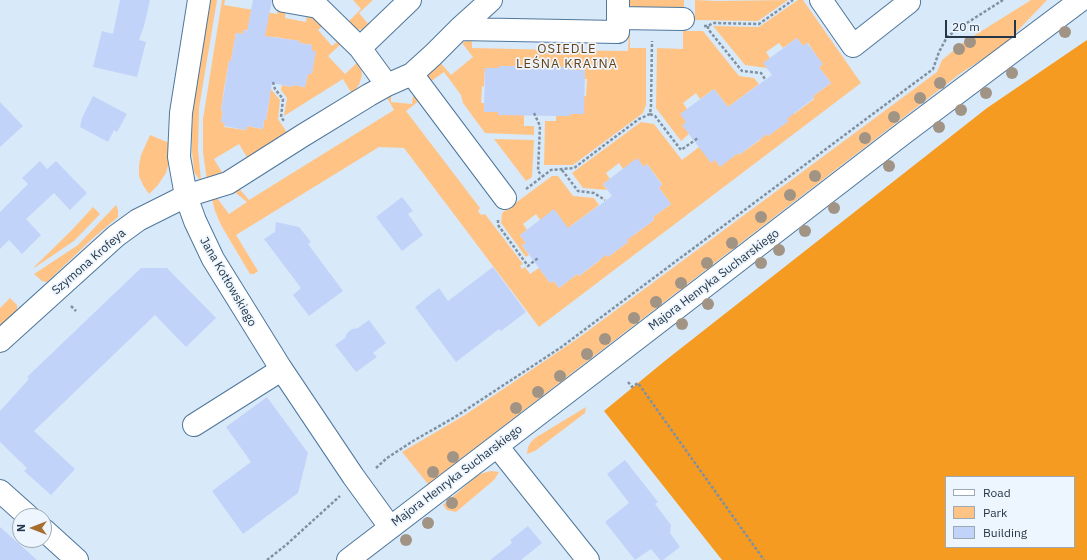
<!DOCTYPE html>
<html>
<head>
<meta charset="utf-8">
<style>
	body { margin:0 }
	#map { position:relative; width:1087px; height:560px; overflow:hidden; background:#d8e9fa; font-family:"IBM Plex Sans",sans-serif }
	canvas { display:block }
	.legend { position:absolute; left:945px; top:476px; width:130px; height:72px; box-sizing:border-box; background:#edf5fe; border:1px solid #9da9b4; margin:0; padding:5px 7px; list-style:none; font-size:12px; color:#253646 }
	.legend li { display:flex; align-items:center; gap:8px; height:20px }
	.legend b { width:20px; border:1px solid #9da9b4 }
	.north { position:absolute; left:12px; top:508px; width:40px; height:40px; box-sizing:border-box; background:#edf5fe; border:1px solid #9da9b4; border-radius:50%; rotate:270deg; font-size:11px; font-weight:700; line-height:16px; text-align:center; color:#253646 }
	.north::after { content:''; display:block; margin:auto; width:14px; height:18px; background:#a66d2b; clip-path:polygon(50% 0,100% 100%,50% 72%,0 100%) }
	.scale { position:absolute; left:945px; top:20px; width:71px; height:18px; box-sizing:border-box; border:2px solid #253646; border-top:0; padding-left:5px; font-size:12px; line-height:14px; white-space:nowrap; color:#253646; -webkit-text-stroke:3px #edf5fe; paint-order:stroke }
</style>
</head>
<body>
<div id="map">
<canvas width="1087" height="560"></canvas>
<ul class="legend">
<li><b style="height:5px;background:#fff"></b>Road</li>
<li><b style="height:11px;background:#ffc485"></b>Park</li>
<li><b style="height:11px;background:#c2d3fa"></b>Building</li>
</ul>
<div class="north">N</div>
<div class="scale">20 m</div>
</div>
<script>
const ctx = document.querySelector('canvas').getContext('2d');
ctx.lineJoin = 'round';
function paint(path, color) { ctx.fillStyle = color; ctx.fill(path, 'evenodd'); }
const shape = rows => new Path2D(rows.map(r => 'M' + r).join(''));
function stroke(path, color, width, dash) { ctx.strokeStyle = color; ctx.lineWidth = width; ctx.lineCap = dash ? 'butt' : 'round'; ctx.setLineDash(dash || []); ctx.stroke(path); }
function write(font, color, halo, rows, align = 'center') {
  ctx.font = font + ' "IBM Plex Sans",sans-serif'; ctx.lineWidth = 3.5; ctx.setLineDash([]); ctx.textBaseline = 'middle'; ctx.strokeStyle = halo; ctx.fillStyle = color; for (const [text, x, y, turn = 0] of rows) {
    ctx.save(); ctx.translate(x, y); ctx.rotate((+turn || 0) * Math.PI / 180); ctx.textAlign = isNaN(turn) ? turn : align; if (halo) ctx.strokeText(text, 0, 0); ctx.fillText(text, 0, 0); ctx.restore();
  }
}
paint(shape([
	[211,0,217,0,199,108,198,150,201,180,199,179,194,172,192,151,192,129,193,107,196,85],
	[222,0,225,0,224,5,277,14,279,0,286,10,285,18,306,22,307,14,315,15,324,25,318,30,332,46,338,41,341,44,328,56,345,74,358,62,361,68,362,75,359,85,352,94,343,79,284,116,287,98,281,90,282,85,292,87,292,85,305,87,308,74,312,74,312,45,299,43,299,41,275,37,265,37,265,34,244,30,243,34,236,33,231,61,229,61,224,89,221,110,223,111,221,122,225,123,224,127,246,130,247,126,263,129,264,120,266,120,270,96,270,88,280,100,278,119,288,134,248,159,239,144,214,159,223,174,207,181,203,152,203,119],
	[353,0,373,0,359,13,370,26,367,28,363,30,356,29,349,21,361,9],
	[628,0,684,0,684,7,634,7,629,5],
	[695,0,717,1,788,0,758,21,695,20],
	[798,0,803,0,861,83,539,327,404,148,379,147,236,235,258,271,254,274,250,274,221,225,215,211,212,199,217,198,229,214,247,202,237,194,235,191,237,186,249,200,394,110,386,96,391,94,391,102,412,104,413,96,420,100,406,111,480,208,478,211,481,215,485,214,523,264,520,266,522,269,525,267,530,274,539,268,550,283,554,281,559,288,577,274,579,276,599,261,605,253,608,257,628,242,625,238,634,235,654,220,653,217,671,204,659,188,662,184,647,164,644,167,623,169,619,163,606,173,610,179,603,184,607,190,583,188,572,173,641,122,654,124,682,160,699,147,715,160,720,166,738,153,739,155,760,140,765,132,768,136,788,121,785,117,792,112,794,114,814,99,813,96,831,83,819,67,822,64,808,43,803,46,797,38,783,48,779,43,766,52,770,58,767,68,745,65,713,26,759,27],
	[1031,0,1047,0,1003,46,961,73,428,484,402,452,465,415,577,339,937,72,942,60,964,42],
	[629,30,630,30,630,48,646,48,646,105,643,113,573,165,544,165,545,121,556,121,556,116,569,116,570,114,584,96,586,96,587,79,584,79,585,70,570,70,570,68,525,66,499,66,499,68,485,68,484,86,482,87,481,103,484,103,484,112,498,112,498,115,524,115,524,126,534,126,534,135,485,133,463,103,461,95,444,72,430,82,428,77,428,72,439,61,451,75,473,57,462,43,469,40,472,40,472,48,557,50,557,41,564,41,564,50,628,51],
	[683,31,703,31,739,76,754,78,759,84,728,107,714,89,700,99,696,93,683,103,687,109,686,122,683,125,689,134,681,141,656,108,657,48,683,49],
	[150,135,167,142,171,147,171,154,166,173,158,185,149,194,143,185,139,176,139,165,141,155],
	[494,139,534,140,532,177,526,181],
	[552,176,558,176,573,196,594,198,599,205,568,228,540,220,536,214,523,224,527,230,520,235,526,243,522,245,529,255,526,257,501,223,502,213],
	[116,205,118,210,118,217,92,239,47,282,42,281,34,274,78,245],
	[93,207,100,214,74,241,34,268,34,267,71,231],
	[10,298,17,305,17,310,0,326,0,308],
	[586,407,585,413,535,451,527,454,528,447,531,442,535,438],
	[491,471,499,472,494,480,456,512,447,510,443,505,477,476,483,473]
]), '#ffc485');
paint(shape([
	[1087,40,1087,560,722,560,604,411,666,360,987,108],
	[946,477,1074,477,1074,547,946,547]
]), '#f69b21');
paint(shape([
	[120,0,150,0,144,26,139,40,146,42,137,77,93,67,102,31,113,34],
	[253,0,272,0,265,36,300,41,299,43,312,45,312,51,316,51,312,74,308,74,305,87,292,85,292,87,272,83,266,120,264,120,263,129,247,126,246,130,224,126,225,123,221,122,223,111,221,111,229,61,231,61,236,33,243,34,243,30,247,31],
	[797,38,803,46,807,43,823,64,819,67,831,83,813,96,814,98,787,119,789,121,768,136,767,134,739,155,738,153,720,167,715,160,711,163,682,125,686,122,680,114,714,89,728,107,772,75,763,63],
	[499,66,571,67,570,70,585,70,584,114,570,114,570,116,556,116,498,115,498,112,484,112,485,68,499,68],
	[93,96,127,114,117,132,114,130,108,142,80,127,82,118],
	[0,102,23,126,0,147],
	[637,158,644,167,647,164,662,185,659,188,671,204,653,217,654,220,627,240,628,242,608,257,606,255,579,276,577,274,559,288,554,281,550,283,522,245,526,243,520,235,554,209,568,228,612,196,603,184],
	[40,161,47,169,56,161,87,193,70,210,54,193,26,219,41,235,22,254,9,240,0,249,0,212,28,184,22,178],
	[402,197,413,211,408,214,423,235,402,251,376,217],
	[276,222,299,227,311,242,308,244,343,291,309,316,293,295,301,288,264,239,275,232],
	[493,267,526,312,501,331,499,329,456,362,415,307,439,288,448,301],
	[141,268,167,268,216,318,186,347,155,315,34,431,75,469,51,495,24,471,27,468,0,442,0,411,29,379,27,377],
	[369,320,386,343,373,353,377,357,356,372,335,345,345,338,347,333,352,329,358,328],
	[267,397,308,453,298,493,243,534,212,491,251,462,226,427],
	[625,460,658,502,655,504,671,525,670,533,680,547,663,560,660,560,651,549,635,560,605,522,629,503,607,474],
	[528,526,542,543,521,560,490,560,512,543,510,540],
	[0,527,26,550,37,560,0,560]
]), '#c2d3fa');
const minor = shape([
	[199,0,181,113,179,157,186,196,195,221,213,259,280,367,353,476,390,527],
	[821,0,853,46,909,2,908,0],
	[284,1,318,7,360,48],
	[618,18,683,19],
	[459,29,618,32,618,0],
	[412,74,505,198],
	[387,85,360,48,410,0],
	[0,341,116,236,138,220,186,196,228,183,302,136,369,95,387,85,412,74,433,55,459,29,491,0],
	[194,425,281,370],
	[497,446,588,560],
	[0,491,28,516],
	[44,530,77,560],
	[348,560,595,371,904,133,1081,0]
]);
stroke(minor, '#4f779b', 24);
stroke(shape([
	[704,26,708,26,713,23,759,24,793,0],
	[708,26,708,29,742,71,761,73,765,79],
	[273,82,275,89,283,99,281,117,284,121],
	[534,113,540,126,538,171,542,176],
	[650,114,655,116,681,150,698,138],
	[562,170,578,191,594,193,605,200],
	[526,189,551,170,574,168,639,119,650,114,651,106,652,41],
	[498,220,498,225,528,266,538,258],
	[71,306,76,311],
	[628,382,632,387,638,383,764,560],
	[376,468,387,458,413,441,455,417,560,348,933,69,939,52,947,37,959,28,1003,0],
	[267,560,286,545,340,496]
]), '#8091a1', 2.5, [3, 2]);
stroke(minor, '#fff', 22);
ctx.fillStyle = '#a19484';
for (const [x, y] of [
	[1065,32],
	[970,42],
	[959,49],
	[1012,73],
	[940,83],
	[986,93],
	[920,98],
	[961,110],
	[894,117],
	[939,127],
	[865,138],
	[889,166],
	[815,176],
	[790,195],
	[834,208],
	[761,217],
	[805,231],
	[732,243],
	[779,250],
	[707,263],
	[761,263],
	[681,283],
	[656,302],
	[708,304],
	[634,318],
	[682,324],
	[605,339],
	[587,354],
	[560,376],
	[538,392],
	[516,408],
	[453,457],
	[433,472],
	[452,503],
	[428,523],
	[406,540]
]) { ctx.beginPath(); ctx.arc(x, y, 6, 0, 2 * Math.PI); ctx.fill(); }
write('12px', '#253646', '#edf5fe', [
	["Szymona Krofeya",89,262,-41],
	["Majora Henryka Sucharskiego",714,280,-37],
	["Jana Kotłowskiego",228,282,60],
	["Majora Henryka Sucharskiego",457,476,-37]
]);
ctx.letterSpacing = '1px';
write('13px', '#694214', '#edf5fe', [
	["OSIEDLE",567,49],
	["LEŚNA KRAINA",567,64]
]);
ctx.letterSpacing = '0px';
</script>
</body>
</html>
